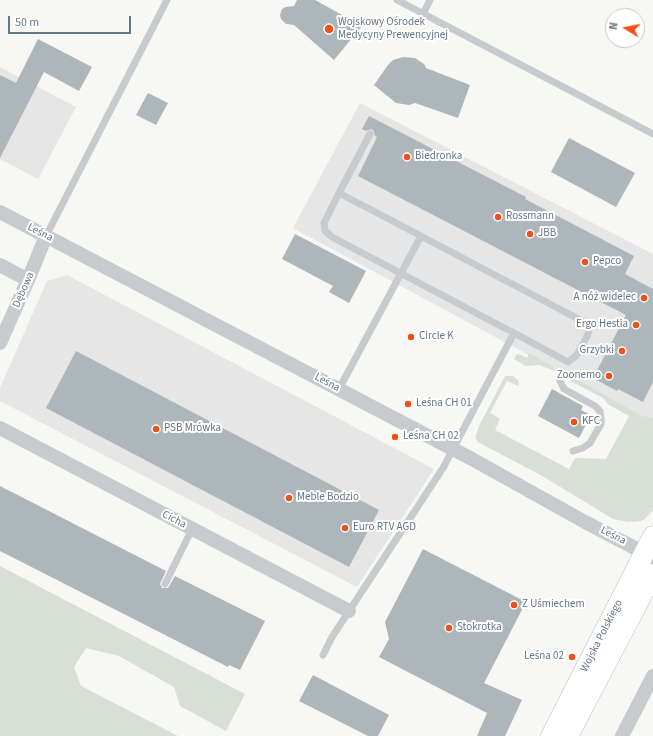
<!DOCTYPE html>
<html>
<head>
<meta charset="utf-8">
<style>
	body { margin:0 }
	#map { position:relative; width:653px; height:736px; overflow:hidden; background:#f7f7f4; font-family:"Source Sans 3",sans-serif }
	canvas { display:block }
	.north { position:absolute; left:605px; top:8px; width:40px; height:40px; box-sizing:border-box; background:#fff; border:1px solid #c1c9cf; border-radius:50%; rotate:280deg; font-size:11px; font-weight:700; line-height:16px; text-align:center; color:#647787 }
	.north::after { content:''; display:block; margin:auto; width:14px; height:18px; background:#ef511d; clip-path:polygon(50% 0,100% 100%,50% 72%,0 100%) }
	.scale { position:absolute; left:8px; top:16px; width:123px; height:18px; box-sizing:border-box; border:2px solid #647787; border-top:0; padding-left:5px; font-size:12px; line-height:14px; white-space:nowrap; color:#647787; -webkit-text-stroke:3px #fff; paint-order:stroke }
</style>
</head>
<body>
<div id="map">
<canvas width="653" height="736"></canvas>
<div class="north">N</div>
<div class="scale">50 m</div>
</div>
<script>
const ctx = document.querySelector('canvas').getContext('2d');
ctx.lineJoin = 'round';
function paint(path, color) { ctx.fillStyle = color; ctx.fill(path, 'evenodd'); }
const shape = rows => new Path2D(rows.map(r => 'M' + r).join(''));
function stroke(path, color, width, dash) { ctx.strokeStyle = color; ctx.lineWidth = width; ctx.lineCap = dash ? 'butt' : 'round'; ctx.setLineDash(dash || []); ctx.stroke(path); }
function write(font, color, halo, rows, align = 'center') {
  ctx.font = font + ' "Source Sans 3",sans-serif'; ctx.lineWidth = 4; ctx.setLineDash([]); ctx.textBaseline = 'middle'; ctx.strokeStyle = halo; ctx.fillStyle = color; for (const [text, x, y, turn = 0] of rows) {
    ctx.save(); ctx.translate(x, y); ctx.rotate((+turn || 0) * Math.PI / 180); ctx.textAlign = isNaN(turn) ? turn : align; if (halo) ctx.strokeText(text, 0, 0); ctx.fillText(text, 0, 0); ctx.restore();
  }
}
paint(shape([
	[0,67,76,107,38,179,0,159],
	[360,103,653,254,653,422,293,228],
	[67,275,434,469,357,587,0,401,0,388,47,281]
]), '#e5e6e5');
paint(shape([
	[529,353,553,366,555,371,539,365,526,366,514,359,517,354,518,354,527,358],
	[505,376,513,376,518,380,519,384,518,386,507,381,490,413,500,419,495,430,569,469,575,458,606,459,629,416,609,405,603,398,572,382,570,379,571,376,642,416,653,418,653,510,645,519,641,521,628,522,613,519,544,477,478,442,476,439,476,435,479,426],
	[0,566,245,694,226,731,180,706,174,687,119,656,86,648,74,667,81,686,178,736,0,736]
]), '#d8e0d5');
paint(shape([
	[297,0,315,0,362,26,334,60,294,25,286,24,281,19,280,15,282,9,286,7,294,6],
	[38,39,92,67,79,91,44,72,0,158,0,75,16,83],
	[403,57,415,58,424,64,426,68,470,85,458,118,415,103,409,105,396,103,374,85,388,65,393,60],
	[148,93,168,103,156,125,136,115],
	[369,116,526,197,525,199,634,256,625,274,653,289,653,382,643,402,618,389,617,391,593,378,626,315,358,176,377,137,375,136,374,132,372,129,368,130,366,131,362,129],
	[569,138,635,173,616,207,551,172],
	[295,234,366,271,349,303,329,292,333,286,282,259],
	[76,351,379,510,349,567,46,408],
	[552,389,583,406,581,410,591,415,579,438,538,416],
	[0,486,166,571,160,584,162,588,168,588,175,576,265,621,240,670,229,665,228,667,0,551],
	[423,549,526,602,484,683,522,700,505,736,477,736,487,713,379,657,389,639,385,622],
	[313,675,389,715,378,736,368,736,299,701]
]), '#adb6bb');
const secondary = shape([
	[551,736,653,536],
	[568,736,653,574]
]);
stroke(secondary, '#b9bec3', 21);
stroke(shape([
	[397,0,653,134],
	[423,14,430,0],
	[339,193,370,134],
	[46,236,167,0],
	[421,236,339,193,324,223,325,231,332,237,514,333],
	[559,379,564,389,595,406,600,411,601,418,601,424,590,443,583,448,573,451],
	[165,584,192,529],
	[323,655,332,637,443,468,514,333,568,362,577,355,588,334,589,328,586,323,421,236,339,389]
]), '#c7cbce', 7);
stroke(shape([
	[0,212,472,459,585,522,652,557],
	[0,265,28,280],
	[0,343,28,280,46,236],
	[0,428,349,611],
	[622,736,653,676]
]), '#c7cbce', 14);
stroke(secondary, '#fff', 20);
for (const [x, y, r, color] of [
	[329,29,5,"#ef511d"],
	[407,157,4,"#ef511d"],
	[498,217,4,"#ef511d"],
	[530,234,4,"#ef511d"],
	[585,262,4,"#ef511d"],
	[644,298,4,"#ef511d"],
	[636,325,4,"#ef511d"],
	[411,337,4,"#ef511d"],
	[622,351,4,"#ef511d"],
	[609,376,4,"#ef511d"],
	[408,404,4,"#ef511d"],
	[574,422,4,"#ef511d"],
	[156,429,4,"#ef511d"],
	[395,437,4,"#ef511d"],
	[289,498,4,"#ef511d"],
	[345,528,4,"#ef511d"],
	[514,605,4,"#ef511d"],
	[449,628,4,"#ef511d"],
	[572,657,4,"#ef511d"]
]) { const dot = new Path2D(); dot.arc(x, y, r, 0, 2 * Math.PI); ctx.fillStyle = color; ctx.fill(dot); stroke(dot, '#fff', 1.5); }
write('11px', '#647787', '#fff', [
	["Wojskowy Ośrodek",338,23],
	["Medycyny Prewencyjnej",338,36],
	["Biedronka",415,157],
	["Rossmann",506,217],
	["JBB",538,234],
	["Pepco",593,262],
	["A nóż widelec",636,298,"right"],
	["Ergo Hestia",628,325,"right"],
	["Circle K",419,337],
	["Grzybki",614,351,"right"],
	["Zoonemo",601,376,"right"],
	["Leśna CH 01",416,404],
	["KFC",582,422],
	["PSB Mrówka",164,429],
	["Leśna CH 02",403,437],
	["Meble Bodzio",297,498],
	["Euro RTV AGD",353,528],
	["Z Uśmiechem",522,605],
	["Stokrotka",457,628],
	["Leśna 02",564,657,"right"]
], 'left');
write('11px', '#647787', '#fff', [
	["Leśna",40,233,27],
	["Dębowa",24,290,-66],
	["Leśna",327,383,28],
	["Cicha",174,520,28],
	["Leśna",613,536,27],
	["Wojska Polskiego",602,636,-63]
]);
</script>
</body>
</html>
